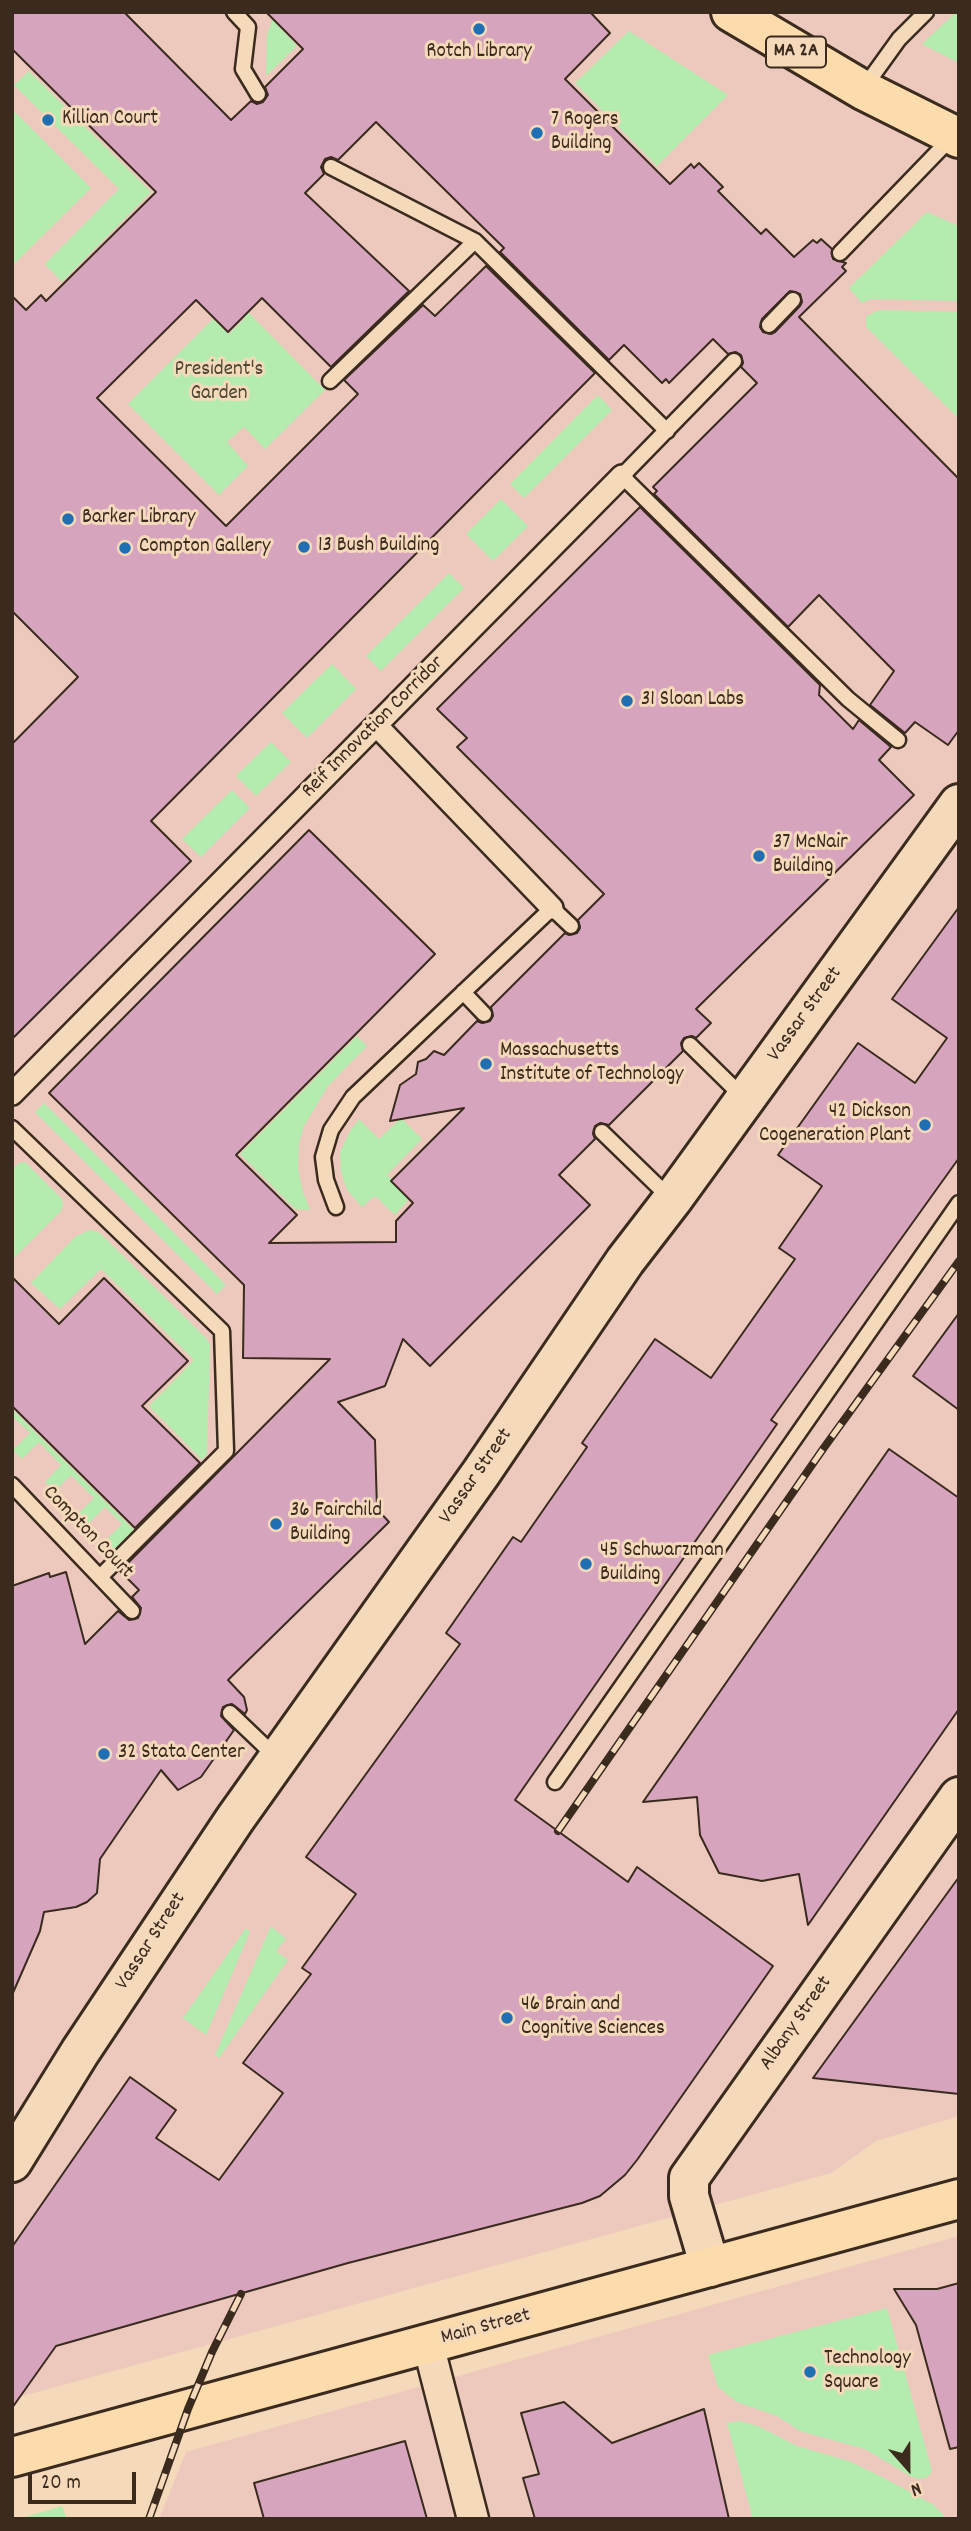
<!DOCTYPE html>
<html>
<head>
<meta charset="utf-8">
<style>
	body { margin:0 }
	#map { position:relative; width:971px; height:2531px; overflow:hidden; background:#f5d9bb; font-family:Dekko,sans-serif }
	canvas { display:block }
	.frame { position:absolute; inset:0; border:14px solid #3b2a1e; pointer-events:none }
	.north { position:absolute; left:873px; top:2433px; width:70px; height:70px; -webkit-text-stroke:5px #f5d9bb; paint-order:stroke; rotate:159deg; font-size:19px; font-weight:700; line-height:28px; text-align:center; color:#3b2a1e }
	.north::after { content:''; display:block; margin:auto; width:24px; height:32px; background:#3b2a1e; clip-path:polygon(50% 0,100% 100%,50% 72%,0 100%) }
	.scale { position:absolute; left:28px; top:2472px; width:108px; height:32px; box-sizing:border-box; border:4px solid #3b2a1e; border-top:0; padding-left:9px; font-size:21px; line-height:24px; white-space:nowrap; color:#3b2a1e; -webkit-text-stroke:5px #f5d9bb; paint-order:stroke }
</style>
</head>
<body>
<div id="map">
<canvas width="971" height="2531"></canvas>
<div class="frame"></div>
<div class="north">N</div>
<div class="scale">20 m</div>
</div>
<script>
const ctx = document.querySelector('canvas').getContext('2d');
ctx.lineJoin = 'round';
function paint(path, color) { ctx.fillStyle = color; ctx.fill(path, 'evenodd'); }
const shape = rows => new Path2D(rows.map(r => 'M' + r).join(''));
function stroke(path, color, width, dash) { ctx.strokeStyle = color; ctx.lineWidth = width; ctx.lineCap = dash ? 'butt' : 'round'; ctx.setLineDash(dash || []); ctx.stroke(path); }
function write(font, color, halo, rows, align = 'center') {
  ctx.font = font + ' Dekko,sans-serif'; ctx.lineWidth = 6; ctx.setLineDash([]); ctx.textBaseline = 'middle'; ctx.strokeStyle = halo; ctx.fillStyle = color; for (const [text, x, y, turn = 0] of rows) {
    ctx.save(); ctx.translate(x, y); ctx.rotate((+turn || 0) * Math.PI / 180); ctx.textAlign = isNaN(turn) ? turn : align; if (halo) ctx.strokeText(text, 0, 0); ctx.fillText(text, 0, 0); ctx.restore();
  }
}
paint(shape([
	[12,12,959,12,959,2116,876,2141,831,2173,12,2399],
	[959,2236,959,2519,159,2519,186,2452]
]), '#ecc9bc');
paint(shape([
	[275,12,289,12,277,25,297,46,266,76,267,35],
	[956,12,959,12,959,63,922,44],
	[629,31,728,95,657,166,575,83],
	[29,71,151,192,62,282,45,264,119,189,14,85],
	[12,109,91,188,12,266],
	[927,212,959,226,959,301,871,299,862,303,849,288],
	[234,298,325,390,265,449,244,427,227,442,248,466,219,495,128,404,213,319,229,334,245,318,229,302],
	[880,310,959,312,959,419,866,327,866,316],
	[598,395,612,410,524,498,510,484],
	[501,499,528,526,493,561,466,534],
	[449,573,464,588,381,671,366,656],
	[332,664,356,689,307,738,282,713],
	[271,742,291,762,256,796,236,776],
	[232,790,250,808,201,857,182,839],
	[357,1036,367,1046,328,1086,304,1126,299,1143,298,1168,302,1189,310,1210,295,1209,240,1154],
	[44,1103,226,1285,217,1294,35,1112],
	[401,1118,422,1139,387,1175,409,1199,395,1215,375,1196,362,1207,347,1190,341,1172,340,1152,350,1131,359,1119,379,1139],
	[25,1162,62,1199,63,1205,61,1211,12,1260,12,1170,19,1163],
	[90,1230,100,1233,208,1340,210,1346,207,1454,202,1460,149,1406,194,1360,101,1269,60,1309,31,1283,76,1236],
	[12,1409,134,1530,114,1550,105,1541,122,1524,105,1507,88,1524,78,1514,94,1498,71,1475,55,1491,45,1482,61,1465,39,1442,22,1459,13,1450,30,1433,12,1416],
	[271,1926,286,1939,276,1951,288,1960,219,2058,215,2055],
	[246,1928,250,1932,206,2035,183,2018],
	[887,2308,932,2471,928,2477,919,2479,910,2476,865,2449,800,2431,777,2416,737,2402,718,2387,708,2355],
	[739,2421,758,2426,797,2446,849,2461,886,2479,934,2505,947,2519,753,2519,727,2423],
	[62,2506,67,2519,18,2519,52,2509]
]), '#b4ecaf');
const building = shape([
	[12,12,124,12,231,120,251,101,257,104,263,102,268,95,265,87,303,49,266,12,590,12,610,33,565,79,670,184,691,164,694,168,699,163,723,187,718,191,761,234,766,229,794,257,813,240,817,243,821,239,832,249,833,259,846,263,842,267,846,271,799,317,959,479,959,730,948,745,915,722,905,733,870,705,894,671,819,595,788,627,654,494,657,491,653,487,757,383,741,367,743,363,741,355,736,352,728,354,713,339,669,383,666,379,662,383,624,345,609,360,500,252,504,248,376,122,338,160,331,157,325,159,321,167,324,174,305,193,409,291,331,367,262,298,228,332,196,300,97,398,226,526,358,394,344,380,423,305,435,316,486,266,595,373,151,821,191,861,12,1039,12,744,78,677,12,611,12,296,26,310,41,295,46,301,156,192,12,49,12,12],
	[790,291,800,294,802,302,800,306,775,332,771,334,763,332,760,327,762,319,790,291],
	[640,507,820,685,819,695,853,729,859,720,891,747,879,760,914,795,696,1009,711,1023,696,1038,692,1036,684,1038,681,1043,683,1051,609,1125,600,1123,595,1126,593,1134,595,1139,559,1175,590,1205,430,1366,403,1339,385,1386,338,1402,375,1440,377,1509,389,1522,228,1680,244,1697,247,1710,245,1714,232,1704,223,1707,221,1716,234,1730,201,1777,178,1790,161,1770,100,1859,97,1893,87,1902,76,1907,44,1912,40,1931,12,1995,12,1586,49,1573,50,1577,66,1572,85,1644,118,1611,129,1620,138,1618,141,1608,132,1597,139,1590,120,1571,330,1359,243,1358,244,1285,49,1093,309,830,435,954,236,1155,297,1215,269,1243,396,1242,396,1221,413,1203,391,1181,464,1108,390,1121,400,1085,416,1074,418,1062,426,1059,434,1051,444,1055,477,1021,482,1023,490,1021,493,1016,491,1007,565,933,569,935,577,933,580,928,578,920,604,894,457,747,467,738,437,709,640,507],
	[959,907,959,1158,771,1420,777,1424,515,1800,628,1882,637,1867,773,1966,637,2160,625,2175,600,2196,582,2203,348,2263,56,2346,12,2408,12,2247,130,2077,176,2110,156,2138,219,2180,283,2093,243,2063,311,1974,302,1968,356,1894,306,1857,460,1644,446,1633,513,1537,521,1542,587,1447,582,1443,655,1339,711,1378,795,1259,779,1248,822,1186,778,1155,858,1043,915,1083,947,1038,892,999,959,907],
	[12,1277,59,1324,104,1278,188,1361,142,1406,200,1463,135,1528,12,1406,12,1277],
	[959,1313,959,1410,913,1376,959,1313],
	[889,1449,959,1498,959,1709,808,1925,799,1874,762,1881,719,1873,700,1835,697,1797,643,1802,889,1449],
	[959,1877,959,2094,813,2078,959,1877],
	[959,2283,959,2447,950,2449,916,2325,894,2289,937,2289,959,2283],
	[564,2402,612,2443,704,2409,729,2519,535,2519,523,2478,539,2474,521,2413,564,2402],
	[405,2441,427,2519,264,2519,254,2483,405,2441]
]);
paint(building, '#d7a4be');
stroke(building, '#3b2a1e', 2);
const service = shape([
	[234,12,248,27,243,69,258,94],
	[863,89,899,39,926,12],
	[331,167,475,241,667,431],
	[840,253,953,136],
	[769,325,793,300],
	[734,361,622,476,848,699,898,740],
	[330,381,475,241],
	[463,992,484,1014],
	[690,1045,744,1098],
	[12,1128,222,1331,226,1451,101,1576],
	[602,1132,671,1199],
	[336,1207,326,1180,323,1157,331,1130,353,1097,552,908,571,926],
	[12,1485,132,1611],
	[230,1713,277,1758],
	[555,1782,959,1203]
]);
const pedestrian = shape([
	[376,725,552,908],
	[12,1094,622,476]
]);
const minor = shape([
	[428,2344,473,2519]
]);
const secondary = shape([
	[12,2162,80,2052,235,1819,481,1473,625,1261,672,1200,959,804],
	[710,2267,689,2196,689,2178,959,1797]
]);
const primary = shape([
	[731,12,863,90,959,138],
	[12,2457,959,2199]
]);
stroke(service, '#3b2a1e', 19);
stroke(pedestrian, '#3b2a1e', 26);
stroke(minor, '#3b2a1e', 35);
stroke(secondary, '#3b2a1e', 44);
stroke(primary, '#3b2a1e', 44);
stroke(service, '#f5d9bb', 14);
stroke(pedestrian, '#f5d9bb', 21);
stroke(minor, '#f5d9bb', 30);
stroke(secondary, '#f5d9bb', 38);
stroke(primary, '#fcdcac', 38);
const rail = shape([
	[558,1831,823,1449,959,1261],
	[149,2519,188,2409,212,2352,241,2294]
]);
stroke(rail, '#3b2a1e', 8);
stroke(rail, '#f5d9bb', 5, [16]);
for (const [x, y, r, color] of [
	[479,29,7,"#1f6fb2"],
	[48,120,7,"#1f6fb2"],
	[537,133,7,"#1f6fb2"],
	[68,519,7,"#1f6fb2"],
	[304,547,7,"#1f6fb2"],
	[125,548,7,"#1f6fb2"],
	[627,701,7,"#1f6fb2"],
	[759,856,7,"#1f6fb2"],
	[486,1064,7,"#1f6fb2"],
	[925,1125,7,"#1f6fb2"],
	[276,1524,7,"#1f6fb2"],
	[586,1564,7,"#1f6fb2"],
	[104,1754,7,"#1f6fb2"],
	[507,2018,7,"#1f6fb2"],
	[810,2372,7,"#1f6fb2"]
]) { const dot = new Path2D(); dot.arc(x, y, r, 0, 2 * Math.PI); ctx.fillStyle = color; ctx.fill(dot); stroke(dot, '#f5d9bb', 2.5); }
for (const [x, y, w] of [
	[796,52,60]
]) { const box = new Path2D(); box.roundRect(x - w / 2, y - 15.5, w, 31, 5); ctx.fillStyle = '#f5d9bb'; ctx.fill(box); stroke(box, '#3b2a1e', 2); }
write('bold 19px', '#3b2a1e', null, [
	["MA 2A",796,52]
]);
write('21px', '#3b2a1e', '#f5d9bb', [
	["Rotch Library",479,53,"center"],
	["Killian Court",62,120],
	["7 Rogers",551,121],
	["Building",551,145],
	["Barker Library",82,519],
	["13 Bush Building",318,547],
	["Compton Gallery",139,548],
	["31 Sloan Labs",641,701],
	["37 McNair",773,844],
	["Building",773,868],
	["Massachusetts",500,1052],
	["Institute of Technology",500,1076],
	["42 Dickson",911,1113,"right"],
	["Cogeneration Plant",911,1137,"right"],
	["36 Fairchild",290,1512],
	["Building",290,1536],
	["45 Schwarzman",600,1552],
	["Building",600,1576],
	["32 Stata Center",118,1754],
	["46 Brain and",521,2006],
	["Cognitive Sciences",521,2030],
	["Technology",824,2360],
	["Square",824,2384]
], 'left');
write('21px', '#4d4734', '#f5d9bb', [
	["President's",219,371],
	["Garden",219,395]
]);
write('21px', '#3b2a1e', '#f5d9bb', [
	["Reif Innovation Corridor",374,728,-45],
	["Vassar Street",806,1015,-54],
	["Vassar Street",477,1477,-55],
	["Compton Court",87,1533,46],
	["Vassar Street",152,1942,-57],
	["Albany Street",797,2024,-55],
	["Main Street",486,2328,-15]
]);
</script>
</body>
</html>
